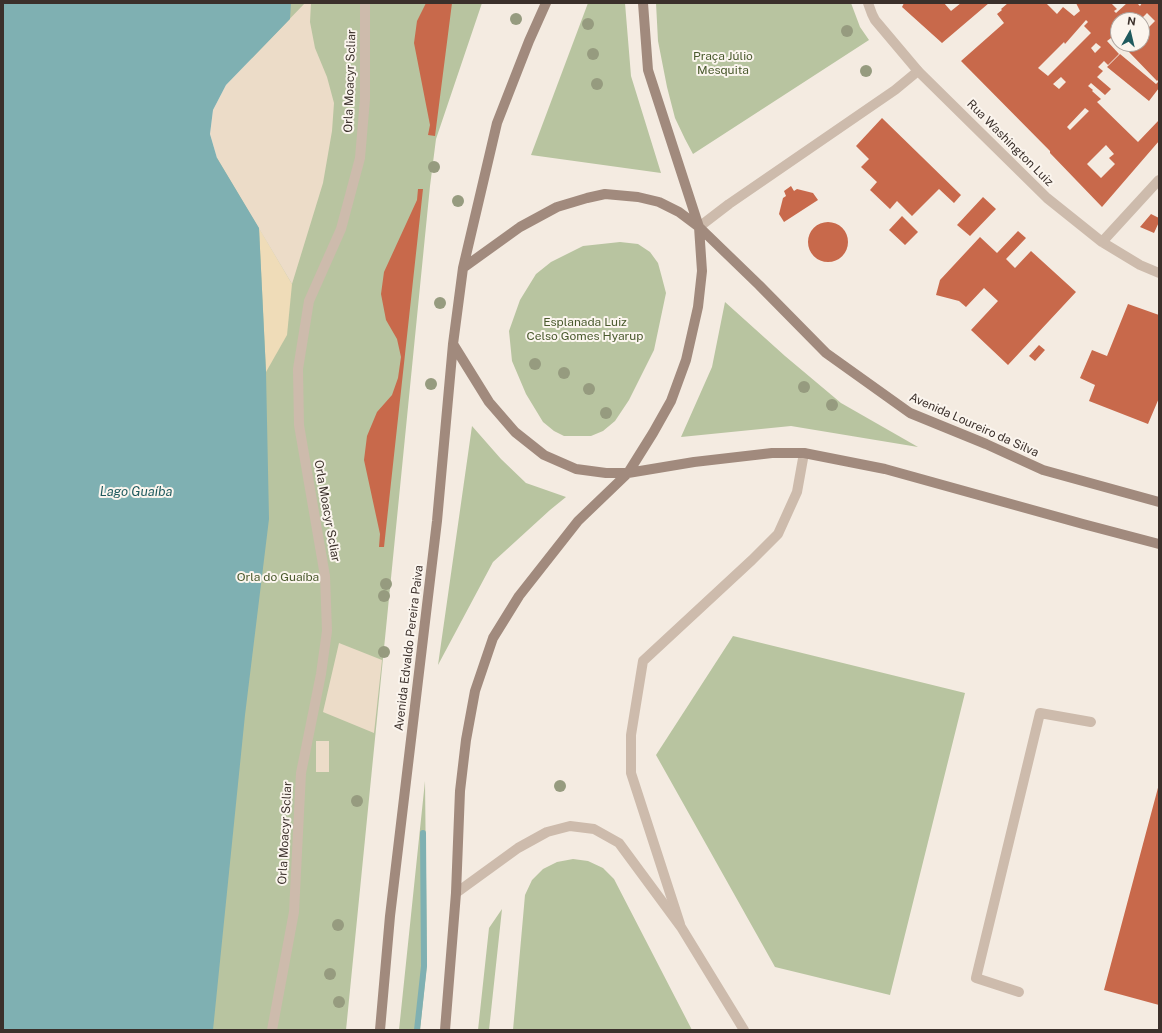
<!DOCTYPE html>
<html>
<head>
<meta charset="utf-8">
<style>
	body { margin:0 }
	#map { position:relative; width:1162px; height:1033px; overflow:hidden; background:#f4ebe1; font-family:"Public Sans",sans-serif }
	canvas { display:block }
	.frame { position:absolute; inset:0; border:4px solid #3b302b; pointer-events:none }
	.north { position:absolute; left:1110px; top:12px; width:40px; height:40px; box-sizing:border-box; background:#fbf5ee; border:1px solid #aea6a0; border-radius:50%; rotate:8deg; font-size:11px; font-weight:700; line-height:16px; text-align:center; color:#3b302b }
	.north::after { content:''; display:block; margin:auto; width:14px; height:18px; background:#1f5a5e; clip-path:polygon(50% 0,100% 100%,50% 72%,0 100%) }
</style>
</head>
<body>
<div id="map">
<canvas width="1162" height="1033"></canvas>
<div class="frame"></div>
<div class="north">N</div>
</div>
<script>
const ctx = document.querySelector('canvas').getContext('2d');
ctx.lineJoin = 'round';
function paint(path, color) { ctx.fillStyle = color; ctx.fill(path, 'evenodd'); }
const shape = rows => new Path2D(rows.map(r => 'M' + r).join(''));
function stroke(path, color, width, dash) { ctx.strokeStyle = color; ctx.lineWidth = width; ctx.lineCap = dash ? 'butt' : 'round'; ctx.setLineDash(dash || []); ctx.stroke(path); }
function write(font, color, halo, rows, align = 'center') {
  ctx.font = font + ' "Public Sans",sans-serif'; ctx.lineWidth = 4; ctx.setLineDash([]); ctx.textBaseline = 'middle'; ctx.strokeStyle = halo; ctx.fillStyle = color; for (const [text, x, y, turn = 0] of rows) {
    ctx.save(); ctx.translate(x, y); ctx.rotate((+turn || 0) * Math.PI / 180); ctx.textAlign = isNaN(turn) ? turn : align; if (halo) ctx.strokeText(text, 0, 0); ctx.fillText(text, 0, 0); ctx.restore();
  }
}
paint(shape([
	[271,3,482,3,436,139,430,186,346,1030,179,1030,217,158],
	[588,3,625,3,631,76,661,173,531,155],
	[656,3,851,3,860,27,869,40,693,154,685,139,675,118,667,87,658,41],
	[620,242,638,244,650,252,658,263,661,274,666,293,654,350,629,400,615,421,603,431,591,436,564,436,554,431,543,422,526,394,512,361,509,331,520,300,536,274,551,262,583,246],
	[725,302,785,356,841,403,918,447,791,426,681,437,712,367],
	[472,426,501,459,526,483,566,497,550,510,493,562,438,665],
	[733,636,965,693,890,995,775,967,656,755],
	[425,781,427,964,420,1030,399,1030],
	[573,859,588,861,603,868,614,879,692,1030,513,1030,525,895,532,880,543,869,557,862],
	[502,909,489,1030,478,1030,489,928]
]), '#b8c4a0');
paint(shape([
	[259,228,292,284,287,335,266,372]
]), '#efdcb8');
paint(shape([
	[305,3,311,3,310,22,315,48,327,77,334,103,332,131,323,183,292,284,217,158,210,134,213,110,226,85],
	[339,643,382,660,374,733,323,712],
	[316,741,329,741,329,772,316,772]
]), '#ecdcc8');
paint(shape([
	[3,3,291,3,290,19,226,85,213,110,210,134,217,158,259,228,266,372,269,519,245,715,213,1030,3,1030]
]), '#7fb0b2');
stroke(shape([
	[417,1030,424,966,423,833]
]), '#7fb0b2', 6);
paint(shape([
	[426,3,452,3,435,136,428,135,430,125,414,43,417,21],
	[904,3,944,3,951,11,961,3,989,3,942,43,902,7],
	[1008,3,1046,3,1057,14,1063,7,1074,16,1080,11,1076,3,1111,3,1117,9,1114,11,1116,13,1127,3,1137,3,1140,6,1142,3,1159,3,1159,47,1158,48,1159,49,1159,79,1157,81,1129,52,1136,44,1142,44,1142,32,1143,33,1155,21,1147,13,1140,20,1118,20,1118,40,1115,43,1111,38,1107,41,1119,54,1108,65,1104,61,1098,67,1103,71,1097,77,1111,89,1105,95,1091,83,1088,86,1093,90,1092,91,1101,99,1097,102,1138,142,1159,120,1159,141,1102,207,1050,153,1050,151,961,61,1004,23,997,14,1002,10,1001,9],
	[1086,20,1088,22,1084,26,1091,33,1048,76,1038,68,1064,42,1065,44],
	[1096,43,1101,47,1095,53,1091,48],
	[1061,77,1066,82,1059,89,1053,84],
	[1085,108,1089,111,1070,130,1067,127],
	[1106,145,1114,154,1109,158,1115,164,1101,178,1087,164],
	[1120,54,1156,84,1159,81,1159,88,1149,101,1107,67],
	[882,118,961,195,954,203,939,189,912,216,897,201,890,209,870,190,877,182,861,167,869,159,856,146],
	[791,186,794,191,797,189,813,193,818,200,784,222,779,214,783,198,786,196,784,191],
	[418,189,423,189,384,547,379,547,380,534,364,460,367,436,377,412,392,395,398,378,401,357,397,339,386,320,381,294,384,272,417,200],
	[983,197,996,209,970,236,957,225],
	[1151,214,1159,218,1159,222,1154,233,1140,227],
	[902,216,918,232,905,245,889,230],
	'808 242a20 20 0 1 1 40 0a20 20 0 1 1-40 0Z',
	[1018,231,1026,238,1006,259,1015,268,1031,251,1076,292,1008,365,971,330,998,301,984,288,966,307,959,301,936,295,940,280,980,237,997,253],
	[1128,304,1159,315,1159,398,1148,424,1089,401,1095,385,1080,378,1092,350,1107,356],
	[1039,345,1045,350,1035,361,1029,356],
	[1159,784,1159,1005,1104,990]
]), '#c8694b');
stroke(shape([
	[699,227,729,204,895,90,918,71],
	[680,924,631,773,631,735,643,661,752,560,778,534,797,492,804,453],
	[1019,992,976,978,1040,713,1091,722]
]), '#cdbbac', 10);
stroke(shape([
	[868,3,872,14,875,20,918,71,1047,198,1102,242,1140,265,1159,273],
	[1102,242,1159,180],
	[456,893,518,848,547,832,570,826,594,829,619,843,681,927,744,1030],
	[272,1030,294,912,301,773,321,674,327,631,325,576,299,425,298,369,309,301,341,229,360,158,365,99,365,3]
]), '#cdbbac', 10);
stroke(shape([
	[463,268,520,227,557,207,587,198,605,194,638,197,659,202,679,212,699,227,759,285,826,353,910,413,986,444,1043,470,1159,502],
	[453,344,489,402,515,432,544,455,576,469,606,473,628,473,694,462,772,453,804,453,885,469,1083,524,1159,544],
	[380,1030,390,916,437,521,453,344,463,268,497,123,529,41,546,3],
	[445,1030,456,893,460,791,466,740,475,691,493,638,519,596,578,521,628,473,653,433,671,401,686,360,698,307,702,271,699,227,648,70,643,3]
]), '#a18a7d', 10);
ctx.fillStyle = '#969b7f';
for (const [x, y] of [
	[516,19],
	[588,24],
	[847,31],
	[593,54],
	[866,71],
	[597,84],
	[434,167],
	[458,201],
	[440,303],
	[535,364],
	[564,373],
	[431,384],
	[804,387],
	[589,389],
	[832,405],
	[606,413],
	[386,584],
	[384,596],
	[384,652],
	[560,786],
	[357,801],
	[338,925],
	[330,974],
	[339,1002]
]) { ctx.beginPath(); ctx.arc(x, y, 6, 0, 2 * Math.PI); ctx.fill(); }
write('12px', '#4a5a2e', '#fbf5ee', [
	["Praça Júlio",723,56],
	["Mesquita",723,70],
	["Esplanada Luiz",585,322],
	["Celso Gomes Hyarup",585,336],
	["Orla do Guaíba",278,577]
]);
write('12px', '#3b302b', '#fbf5ee', [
	["Orla Moacyr Scliar",350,81,-88],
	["Rua Washington Luiz",1010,143,45],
	["Avenida Loureiro da Silva",974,425,24],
	["Orla Moacyr Scliar",327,511,80],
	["Avenida Edvaldo Pereira Paiva",409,648,-83],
	["Orla Moacyr Scliar",285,833,-87]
]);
write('italic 13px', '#1f5a5e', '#fbf5ee', [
	["Lago Guaíba",136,492]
]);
</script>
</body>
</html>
